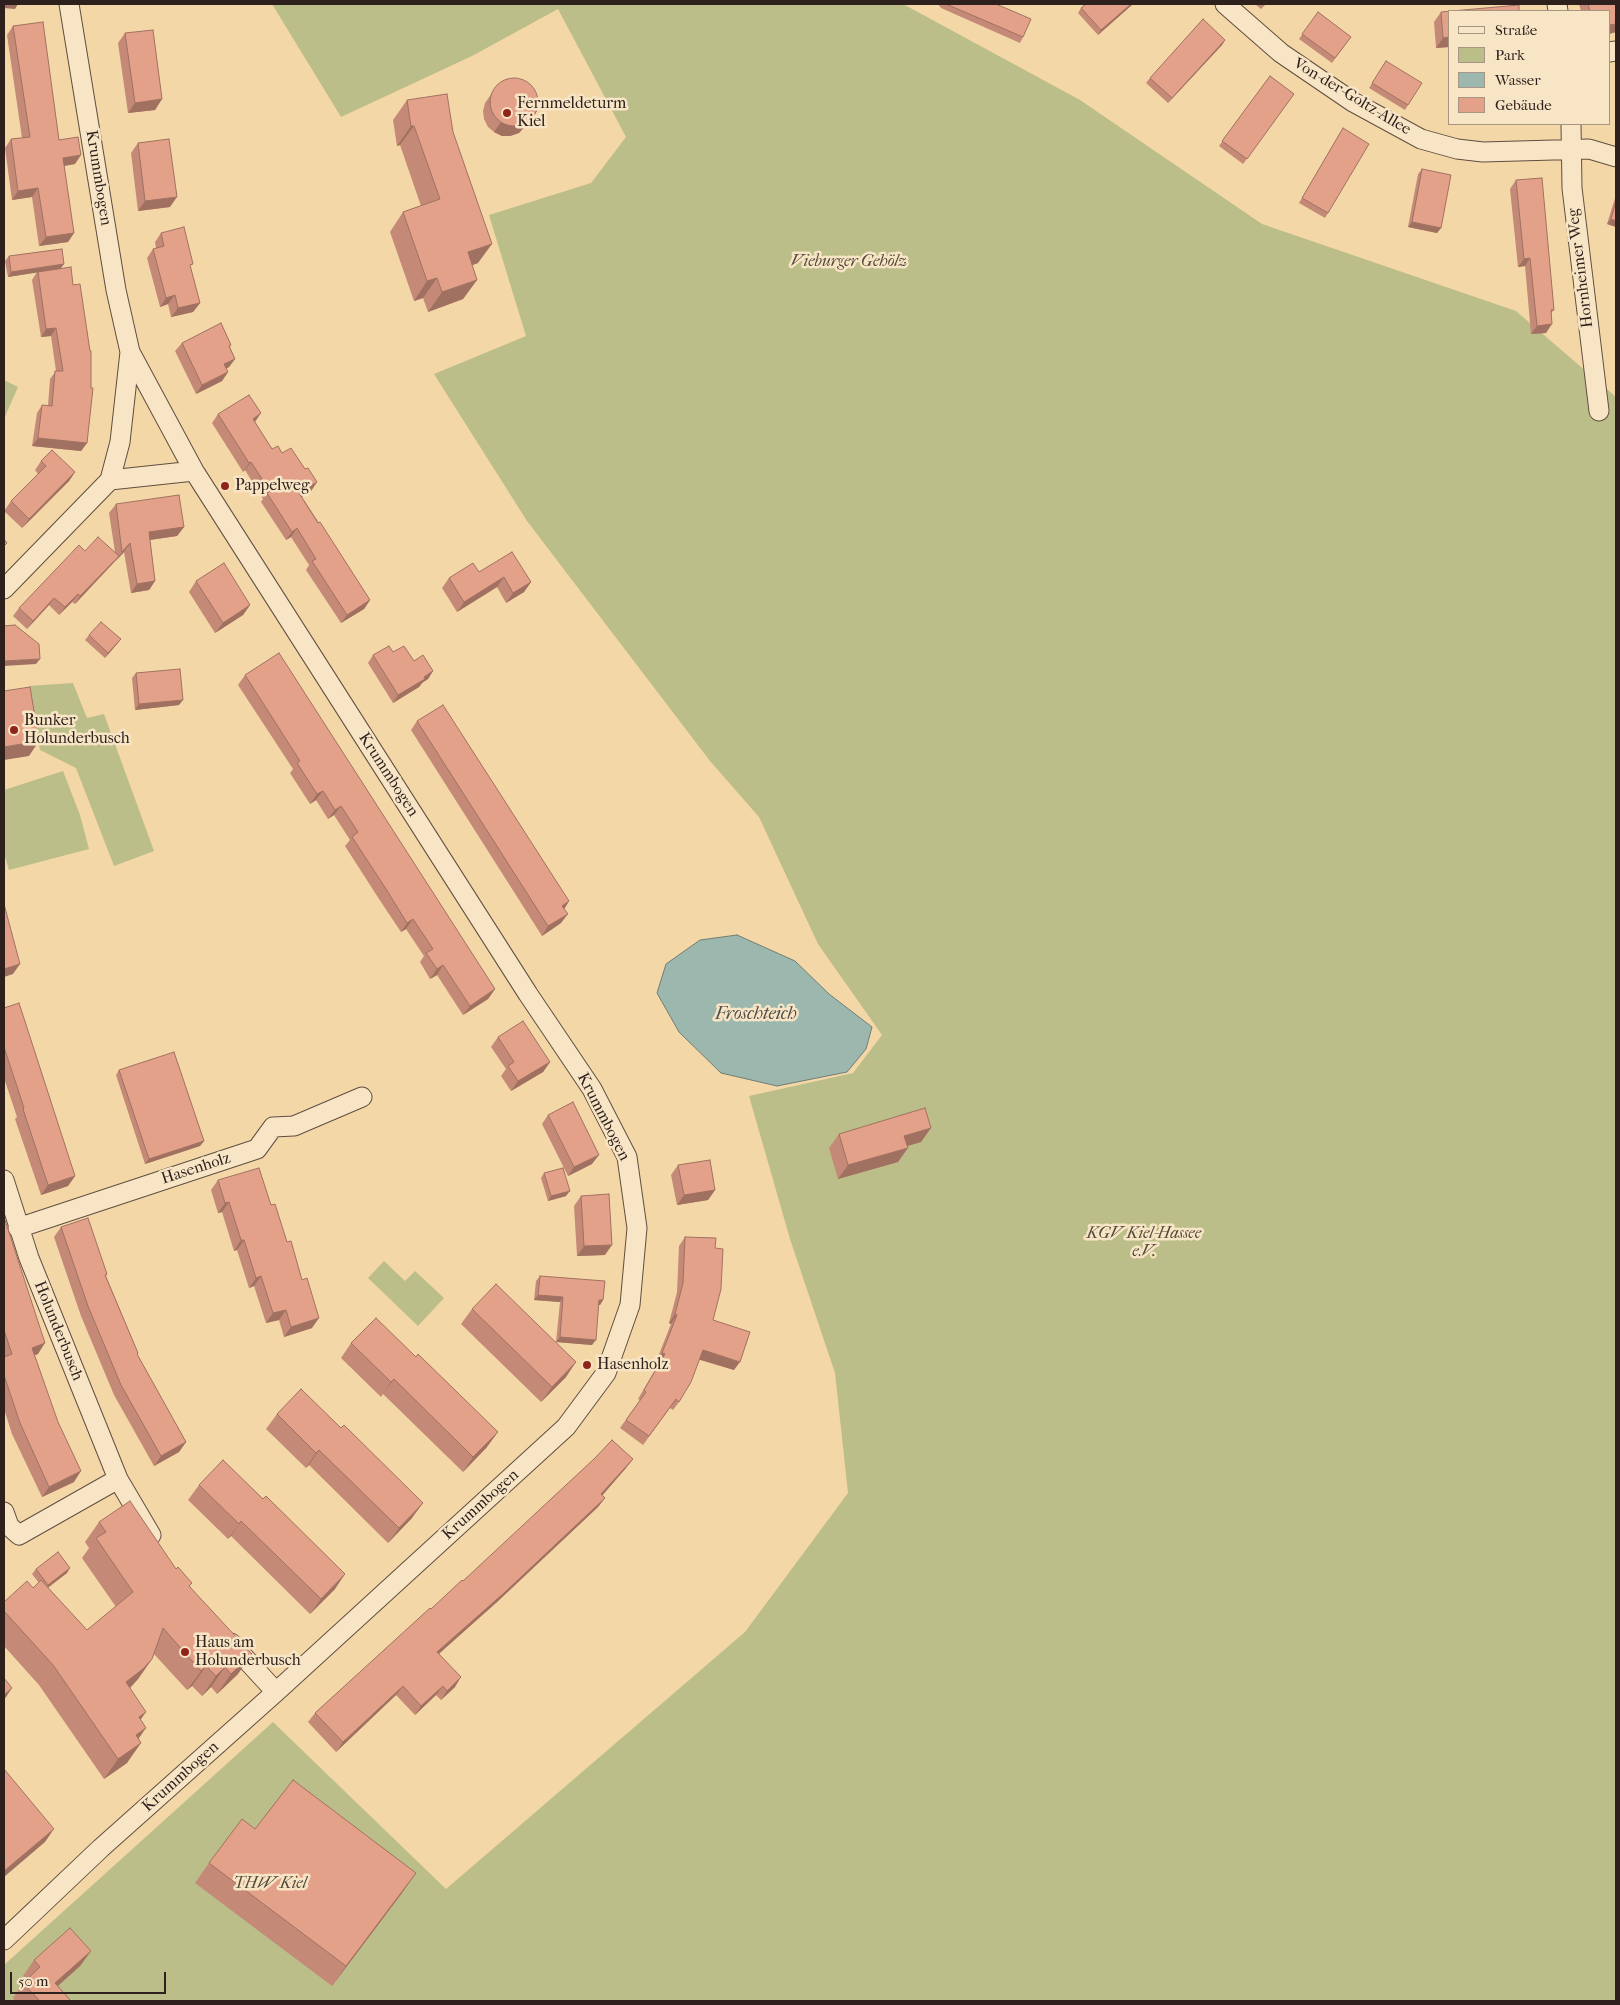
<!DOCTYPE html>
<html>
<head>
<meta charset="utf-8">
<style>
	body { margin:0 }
	#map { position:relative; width:1620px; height:2005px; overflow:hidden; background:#f4d7a7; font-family:"IM FELL French Canon",serif }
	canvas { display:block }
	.frame { position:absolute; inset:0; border:5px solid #2e211d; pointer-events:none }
	.legend { position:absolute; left:1448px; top:10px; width:162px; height:115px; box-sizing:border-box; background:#f8e5c6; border:1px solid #a79782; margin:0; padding:6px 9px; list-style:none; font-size:15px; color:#2e211d }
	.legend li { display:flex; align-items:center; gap:10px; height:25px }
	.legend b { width:25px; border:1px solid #a79782 }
	.scale { position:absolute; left:10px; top:1972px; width:156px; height:22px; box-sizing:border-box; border:2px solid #2e211d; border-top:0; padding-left:6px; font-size:15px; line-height:18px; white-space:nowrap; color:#2e211d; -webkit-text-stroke:4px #f8e5c6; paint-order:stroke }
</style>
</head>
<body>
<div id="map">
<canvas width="1620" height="2005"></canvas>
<div class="frame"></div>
<ul class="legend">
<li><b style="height:6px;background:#f8e5c6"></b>Straße</li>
<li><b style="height:14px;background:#bbbe88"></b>Park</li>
<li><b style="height:14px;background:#9cb8ae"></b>Wasser</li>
<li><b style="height:14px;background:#e4a18a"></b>Gebäude</li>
</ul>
<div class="scale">50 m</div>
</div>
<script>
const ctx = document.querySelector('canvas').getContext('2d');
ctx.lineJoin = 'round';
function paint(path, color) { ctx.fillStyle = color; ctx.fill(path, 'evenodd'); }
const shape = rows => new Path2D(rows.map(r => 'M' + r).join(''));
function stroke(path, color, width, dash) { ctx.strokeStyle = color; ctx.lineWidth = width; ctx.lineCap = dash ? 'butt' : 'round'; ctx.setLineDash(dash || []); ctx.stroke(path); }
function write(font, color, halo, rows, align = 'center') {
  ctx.font = font + ' "IM FELL French Canon",serif'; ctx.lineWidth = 5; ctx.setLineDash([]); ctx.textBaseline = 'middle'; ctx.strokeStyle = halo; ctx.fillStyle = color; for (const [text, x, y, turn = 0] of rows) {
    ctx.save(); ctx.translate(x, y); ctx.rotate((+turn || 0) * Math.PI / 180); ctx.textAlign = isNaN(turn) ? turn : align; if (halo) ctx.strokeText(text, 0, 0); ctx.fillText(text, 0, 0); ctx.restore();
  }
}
paint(shape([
	[272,4,903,4,1080,100,1262,224,1516,311,1616,397,1616,2001,4,2001,4,1965,273,1722,446,1889,745,1632,848,1493,835,1373,790,1239,749,1096,853,1073,882,1035,818,944,759,817,710,761,527,521,434,374,526,336,489,215,591,183,626,137,558,9,472,56,341,117],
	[4,380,18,387,4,419],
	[73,683,87,718,104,714,154,851,114,866,76,768,40,750,29,686],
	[63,771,80,815,89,849,9,870,4,853,4,790],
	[384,1261,405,1281,415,1271,444,1298,418,1326,368,1278]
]), '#bbbe88');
const water = shape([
	[737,935,795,961,829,994,872,1027,866,1049,847,1072,777,1086,721,1073,679,1032,657,993,666,964,700,940,737,935]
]);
paint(water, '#9cb8ae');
stroke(water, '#707c74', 1);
const street = shape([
	[1225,4,1281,53,1353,102,1421,139,1457,149,1483,152,1589,149,1616,157],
	[1557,4,1558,11],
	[1609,52,1616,51],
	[1571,124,1572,188,1599,411],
	[110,480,194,471],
	[4,589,110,480,120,442,130,352],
	[4,1180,29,1258,118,1479,151,1535],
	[18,1228,257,1149,273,1127,294,1126,362,1097],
	[4,1512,9,1526,19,1535,118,1479],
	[231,1643,276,1692],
	[4,1940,101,1848,276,1692,566,1427,606,1373,630,1305,637,1228,627,1157,592,1089,528,994,194,471,130,352,116,290,69,4]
]);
stroke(street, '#604e40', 21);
stroke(street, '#f8e5c6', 19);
paint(shape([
	[938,4,996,4,1023,37,1020,43,941,8],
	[1086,4,1133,4,1098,35,1078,13,1081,8],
	[1255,4,1266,4,1261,9],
	[1579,4,1616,4,1616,32,1609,34,1609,11,1581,11],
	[1318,12,1351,37,1332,63,1299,39],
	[1441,12,1449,47,1436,48,1434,22],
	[13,26,59,140,75,164,64,166,74,233,68,242,39,246,32,197,12,200,5,148,11,139,22,138,7,35],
	[125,33,162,99,155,110,128,113,118,43],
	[1225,40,1222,45,1168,103,1146,83,1150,78],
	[1386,61,1408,105,1405,110,1369,88],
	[1270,76,1294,94,1243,164,1219,146],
	[492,93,537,111,530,121,519,133,510,136,502,136,494,132,488,127,484,119,483,111,485,103],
	[407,100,453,132,478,263,472,265,477,280,463,299,428,312,423,298,414,301,390,232,403,212,421,206,400,145,397,146,393,120],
	[1343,128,1328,213,1325,218,1299,203],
	[138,143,170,207,138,211,131,153],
	[1422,169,1441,228,1437,233,1408,227,1418,174],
	[1516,180,1554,310,1551,313,1546,333,1531,334,1525,266,1518,267,1510,189],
	[1616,195,1616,227,1607,224],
	[161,233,190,267,200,303,193,312,171,317,168,304,160,307,147,258,153,249,156,248,155,242],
	[9,256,64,264,61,268,87,443,81,451,32,446,37,413,42,405,48,406,50,379,56,371,51,336,41,337,32,280,37,272,8,277,5,261],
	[182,343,231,345,230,347,235,359,229,367,226,369,228,372,222,381,196,394,175,351],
	[218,414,255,422,272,449,282,453,305,469,317,482,311,491,302,497,370,600,364,609,341,623,306,570,309,565,291,537,286,540,261,502,263,499,245,470,243,472,212,423],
	[41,461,75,472,69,481,22,528,4,511,11,501,38,474,35,470],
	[116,504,184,527,177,536,150,540,155,581,149,590,131,593,124,552,75,604,72,602,59,615,49,605,27,629,13,616,19,608,85,551,115,552,109,513],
	[479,572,531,582,524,592,506,603,497,587,457,612,442,588,449,578],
	[196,581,250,605,243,615,215,633,189,592],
	[89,635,121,639,117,644,105,658,85,640],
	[393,652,433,671,428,679,422,683,419,687,393,703,368,663,373,655],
	[136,673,179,705,135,710,132,678],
	[245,675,495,989,488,999,463,1015,437,975,430,979,420,962,424,956,406,929,401,932,379,899,345,846,350,840,334,815,328,819,316,800,310,804,290,773,293,769,238,685],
	[417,721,569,901,564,909,561,923,542,936,411,730],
	[4,1008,75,1176,68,1186,41,1195,15,1119,17,1117,4,1078],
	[498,1037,550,1062,543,1072,511,1091,501,1076,506,1069,491,1047],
	[119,1070,204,1141,200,1146,145,1164,116,1075],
	[548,1115,592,1164,568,1176,542,1124],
	[839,1134,921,1142,907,1146,898,1162,838,1179,829,1148],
	[678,1165,715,1190,708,1200,677,1205,671,1175],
	[544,1173,566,1196,548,1201,541,1178],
	[218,1180,271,1205,312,1328,284,1337,279,1320,266,1323,254,1286,249,1288,237,1250,234,1251,222,1212,218,1213,211,1190],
	[581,1196,605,1255,577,1256,574,1206],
	[4,1217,38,1354,34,1355,74,1482,42,1497,12,1434,4,1409],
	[61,1227,107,1274,106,1276,138,1353,137,1355,186,1442,179,1452,154,1466,114,1395,81,1316,54,1237],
	[685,1237,713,1320,734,1370,699,1359,679,1402,673,1410,670,1408,643,1445,620,1428,640,1400,638,1399,659,1363,656,1362,671,1324,669,1323,677,1292,679,1246],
	[540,1276,603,1300,600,1305,599,1305,592,1345,556,1342,560,1302,534,1300,536,1281],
	[472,1309,566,1377,541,1402,461,1324],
	[351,1343,487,1447,463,1472,383,1394,381,1397,341,1358],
	[277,1414,341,1428,412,1518,388,1543,309,1465,306,1468,266,1429],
	[633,1459,626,1468,602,1495,605,1498,598,1507,497,1602,439,1653,455,1687,441,1700,436,1695,415,1715,396,1695,336,1752,308,1722,315,1713,463,1581],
	[199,1485,263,1499,335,1589,310,1614,231,1536,228,1539,188,1500],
	[99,1522,176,1569,190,1586,238,1674,217,1694,211,1687,202,1696,192,1686,187,1690,154,1654,152,1659,138,1679,130,1688,141,1720,138,1739,127,1763,104,1779,39,1685,4,1646,4,1602,33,1588,39,1583,32,1574,36,1569,67,1573,48,1588,87,1630,116,1607,82,1558,89,1548,85,1542],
	[255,1829,402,1893,332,1986,195,1883,209,1863],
	[91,1951,80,1966,58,1986,71,2001,15,2001,13,1998,23,1983,27,1979,23,1976,34,1960]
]), '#c48a77');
paint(shape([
	[4,4,18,4,15,9,4,8],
	[1131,4,1133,4,1098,35,1101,30],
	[1616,24,1616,32,1609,34,1609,25],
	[1449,37,1449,47,1436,48,1443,38],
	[1225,40,1222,45,1168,103,1172,98],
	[162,99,155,110,128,113,135,103],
	[537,111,530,121,519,133,510,136,502,136,494,132,501,122],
	[411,126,414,126,400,145,397,146],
	[81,155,75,164,57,167,63,158],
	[38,188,32,197,12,200,18,191],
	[177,197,170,207,138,211,145,201],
	[1611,219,1616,221,1616,227,1607,224],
	[1412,222,1441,228,1437,233,1408,227],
	[74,233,68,242,39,246,46,237],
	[492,244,478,263,454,272,468,252],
	[1530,258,1525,266,1518,267,1524,259],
	[64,264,60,269,8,277,11,272],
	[437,278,423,298,414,301,427,281],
	[477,280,463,299,428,312,442,292],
	[175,295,168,304,160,307,166,298],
	[200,303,193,312,171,317,178,308],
	[1552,324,1546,333,1531,334,1537,326],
	[56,328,51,336,41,337,46,329],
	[235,359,229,367,218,373,224,364],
	[228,372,222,381,196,394,202,385],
	[261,413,255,422,253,419],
	[38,438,87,443,81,451,32,446],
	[251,462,245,470,243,472,249,463],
	[75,472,69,481,22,528,29,519],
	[317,482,311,491,293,502,299,493],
	[184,527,177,536,142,541,149,532],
	[297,528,291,537,286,540,292,532],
	[130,543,124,552,116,561,122,552],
	[119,556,113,563,75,604,80,596],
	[504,577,497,587,457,612,464,602],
	[155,581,149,590,131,593,137,584],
	[531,582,524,592,506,603,513,593],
	[78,594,72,602,59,615,65,607],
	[54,598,49,605,27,629,33,621],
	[370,600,364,609,341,623,347,615],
	[250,605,243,615,215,633,223,623],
	[121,639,117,644,105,658,108,653],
	[40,659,36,664,4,666,4,661],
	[433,671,428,679,422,683,419,687,393,703,398,695],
	[183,700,179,705,135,710,139,704],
	[39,741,29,756,4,760,4,747],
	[323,791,316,800,310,804,317,794],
	[341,806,334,815,328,819,335,810],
	[569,901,563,911,562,906],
	[568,914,561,923,542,936,548,926],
	[413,919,406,929,401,932,407,923],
	[20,964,13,974,4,977,4,969],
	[443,965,437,975,430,979,437,969],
	[495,989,488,999,463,1015,470,1006],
	[550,1062,543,1072,511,1091,518,1081],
	[931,1128,921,1142,894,1150,904,1136],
	[204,1141,200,1146,145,1164,149,1159],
	[908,1148,898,1162,838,1179,848,1165],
	[599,1155,592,1164,568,1176,574,1167],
	[75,1176,68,1186,41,1195,48,1185],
	[715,1190,708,1200,677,1205,684,1195],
	[570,1191,566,1196,548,1201,551,1196],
	[229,1202,222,1212,218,1213,225,1203],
	[241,1240,244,1240,237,1250,234,1251],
	[612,1245,605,1255,577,1256,584,1246],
	[261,1276,254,1286,249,1288,256,1278],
	[538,1295,563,1297,560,1302,534,1300],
	[599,1300,603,1300,600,1305,596,1305],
	[286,1310,279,1320,266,1323,273,1313],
	[675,1314,677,1315,671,1324,669,1323],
	[319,1318,312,1328,284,1337,291,1327],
	[560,1337,596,1340,592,1345,556,1342],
	[45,1343,38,1354,24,1359,32,1348],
	[703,1350,740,1362,734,1370,697,1359],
	[662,1353,665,1354,659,1363,656,1362],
	[576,1362,566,1377,541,1402,552,1387],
	[394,1379,383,1394,381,1397,391,1382],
	[498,1432,487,1447,463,1472,473,1457],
	[186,1442,179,1452,154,1466,161,1456],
	[319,1450,309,1465,306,1468,316,1453],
	[633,1459,626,1468,595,1504,601,1494],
	[81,1471,74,1482,42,1497,49,1487],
	[605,1498,598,1507,497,1602,431,1661,437,1652],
	[423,1503,412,1518,388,1543,399,1528],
	[241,1521,231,1536,228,1539,239,1524],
	[70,1568,67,1573,44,1590,48,1585],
	[345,1574,335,1589,310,1614,321,1599],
	[252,1654,238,1674,217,1694,231,1674],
	[152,1659,138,1679,129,1689,126,1682],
	[206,1666,192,1686,187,1690,201,1671],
	[225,1667,211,1687,202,1696,216,1676],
	[461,1677,455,1687,441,1700,447,1691],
	[403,1686,396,1695,336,1752,343,1742],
	[443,1686,436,1695,415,1715,421,1706],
	[12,1688,4,1700,4,1695],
	[146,1712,132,1732,139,1717],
	[146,1728,132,1748,136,1735],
	[141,1743,127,1763,104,1779,118,1759],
	[54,1829,45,1842,4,1877,4,1871],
	[416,1873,402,1893,332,1986,346,1966],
	[91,1951,80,1966,44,1998,55,1983]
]), '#a07161');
const building = shape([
	[946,4,996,4,1031,19,1023,37,946,4],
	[1086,4,1131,4,1101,30,1081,8,1086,4],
	[1588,4,1616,4,1616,24,1609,25,1609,11,1590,11,1588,4],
	[1519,5,1519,11,1449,11,1449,37,1443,38,1441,12,1519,5],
	[1318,12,1351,37,1335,58,1302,34,1318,12],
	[1203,19,1225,40,1172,98,1150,78,1203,19],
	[43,22,59,140,78,137,81,155,63,158,74,233,46,237,38,188,18,191,11,139,30,137,13,26,43,22],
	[153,30,162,99,135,103,125,33,153,30],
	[1386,61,1422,83,1408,105,1372,83,1386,61],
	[1270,76,1294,94,1247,159,1222,141,1270,76],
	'490 102a24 24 0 1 1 48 0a24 24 0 1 1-48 0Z',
	[447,94,453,132,492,244,468,252,477,280,442,292,437,278,427,281,403,212,440,199,414,126,411,126,407,100,447,94],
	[1343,128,1369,144,1328,213,1302,198,1343,128],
	[169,139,177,197,145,201,138,143,169,139],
	[1422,169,1451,175,1441,228,1412,222,1422,169],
	[1542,178,1554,310,1551,310,1552,324,1537,326,1530,258,1524,259,1516,180,1542,178],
	[1616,201,1616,221,1611,219,1616,201],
	[184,227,193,264,190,265,200,303,178,308,175,295,166,298,153,249,164,246,161,233,184,227],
	[62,249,64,264,11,272,9,256,62,249],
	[71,267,73,285,80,284,90,351,91,351,91,388,93,388,87,443,38,438,42,405,52,406,55,371,63,371,56,328,46,329,38,272,71,267],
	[221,323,231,345,229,346,235,359,224,364,228,372,202,385,182,343,221,323],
	[249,395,261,413,253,419,272,449,278,446,282,453,291,448,305,469,308,468,317,482,299,493,318,523,320,522,370,600,347,615,312,561,316,559,297,528,292,532,267,493,270,491,251,462,249,463,218,414,249,395],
	[52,450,75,472,29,519,11,501,46,466,41,461,52,450],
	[179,495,184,527,149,532,155,581,137,584,130,543,122,552,116,504,179,495],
	[98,537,119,556,80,596,78,594,65,607,54,598,33,621,19,608,79,545,85,551,98,537],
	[4,539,7,543,4,546,4,539],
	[512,552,531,582,513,593,504,577,464,602,449,578,473,563,479,572,512,552],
	[224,563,250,605,223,623,196,581,224,563],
	[101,622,121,639,108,653,89,635,101,622],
	[15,625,39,644,40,659,4,661,4,626,15,625],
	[389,646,393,652,404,646,414,661,423,655,433,671,424,677,425,679,398,695,373,655,389,646],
	[279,653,495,989,470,1006,443,965,437,969,426,953,433,949,413,919,407,923,386,889,352,837,358,832,341,806,335,810,323,791,317,794,297,763,300,761,245,675,279,653],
	[180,669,183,700,139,704,136,673,180,669],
	[30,687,39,741,4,747,4,691,30,687],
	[443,705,569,901,562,906,568,914,548,926,417,721,443,705],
	[4,904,20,964,4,969,4,904],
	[19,1003,75,1176,48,1185,23,1109,24,1108,4,1047,4,1008,19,1003],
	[523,1021,550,1062,518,1081,508,1066,514,1062,498,1037,523,1021],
	[174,1052,204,1141,149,1159,119,1070,174,1052],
	[573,1102,599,1155,574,1167,548,1115,573,1102],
	[925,1108,931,1128,904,1136,908,1148,848,1165,839,1134,925,1108],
	[710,1160,715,1190,684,1195,678,1165,710,1160],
	[259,1168,271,1205,275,1204,287,1242,291,1241,302,1280,307,1278,319,1318,291,1327,286,1310,273,1313,261,1276,256,1278,244,1240,241,1240,229,1202,225,1203,218,1180,259,1168],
	[563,1168,570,1191,551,1196,544,1173,563,1168],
	[609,1194,612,1245,584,1246,581,1196,609,1194],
	[4,1217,45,1343,32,1348,58,1422,81,1471,49,1487,20,1423,4,1375,4,1357,12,1354,4,1330,4,1217],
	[88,1218,107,1274,105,1275,138,1353,137,1354,186,1442,161,1456,121,1385,88,1306,61,1227,88,1218],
	[685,1237,716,1238,715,1248,723,1249,721,1289,713,1320,750,1332,740,1362,703,1350,691,1382,679,1402,676,1399,649,1436,626,1420,646,1392,644,1390,665,1354,662,1353,677,1315,675,1314,683,1283,685,1237],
	[540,1276,605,1281,603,1300,599,1300,596,1340,560,1337,563,1297,538,1295,540,1276],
	[496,1284,576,1362,552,1387,472,1309,496,1284],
	[376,1318,416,1357,418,1354,498,1432,473,1457,394,1379,391,1382,351,1343,376,1318],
	[301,1389,341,1428,344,1425,423,1503,399,1528,319,1450,316,1453,277,1414,301,1389],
	[612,1440,633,1459,601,1494,605,1498,504,1593,437,1652,461,1677,447,1691,443,1686,421,1706,403,1686,343,1742,315,1713,430,1608,431,1609,462,1580,463,1581,595,1458,612,1440],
	[223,1460,263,1499,266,1496,345,1574,321,1599,241,1521,239,1524,199,1485,223,1460],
	[130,1501,176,1569,178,1567,192,1583,189,1586,252,1654,231,1674,225,1667,216,1676,206,1666,201,1671,163,1628,152,1659,143,1669,126,1682,146,1712,139,1717,146,1728,136,1735,141,1743,118,1759,53,1665,4,1611,4,1602,27,1581,33,1588,41,1580,87,1630,133,1592,96,1538,106,1532,99,1522,130,1501],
	[58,1552,70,1568,48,1585,36,1569,58,1552],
	[4,1678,12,1688,4,1695,4,1678],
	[4,1769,54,1829,4,1871,4,1769],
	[293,1780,416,1873,346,1966,209,1863,242,1819,255,1829,293,1780],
	[70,1928,91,1951,55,1983,71,2001,40,2001,23,1983,40,1967,34,1960,70,1928]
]);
paint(building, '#e4a18a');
stroke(building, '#a07161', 1);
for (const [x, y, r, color] of [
	[507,113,5,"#8f2418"],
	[225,486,5,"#8f2418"],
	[14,730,5,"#8f2418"],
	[587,1365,5,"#8f2418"],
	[185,1652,5,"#8f2418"]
]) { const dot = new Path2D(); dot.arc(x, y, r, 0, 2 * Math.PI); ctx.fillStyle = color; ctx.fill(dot); stroke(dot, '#f8e5c6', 2); }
write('16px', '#2e211d', '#f8e5c6', [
	["Von-der-Goltz-Allee",1352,97,31],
	["Krummbogen",98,178,81],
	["Hornheimer Weg",1581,268,-97],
	["Krummbogen",388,775,57],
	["Krummbogen",603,1117,63],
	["Hasenholz",196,1169,-18],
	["Holunderbusch",58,1331,68],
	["Krummbogen",481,1505,-42],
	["Krummbogen",181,1777,-42]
]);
write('16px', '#2e211d', '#f8e5c6', [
	["Fernmeldeturm",517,104],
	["Kiel",517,122],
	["Pappelweg",235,486],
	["Bunker",24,721],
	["Holunderbusch",24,739],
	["Hasenholz",597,1365],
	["Haus am",195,1643],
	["Holunderbusch",195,1661]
], 'left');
write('italic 16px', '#514838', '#f8e5c6', [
	["Vieburger Gehölz",849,262],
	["KGV Kiel-Hassee",1144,1234],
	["e.V.",1144,1252],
	["THW Kiel",270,1884]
]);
write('italic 18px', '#4f4e48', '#f8e5c6', [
	["Froschteich",756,1015]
]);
</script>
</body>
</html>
